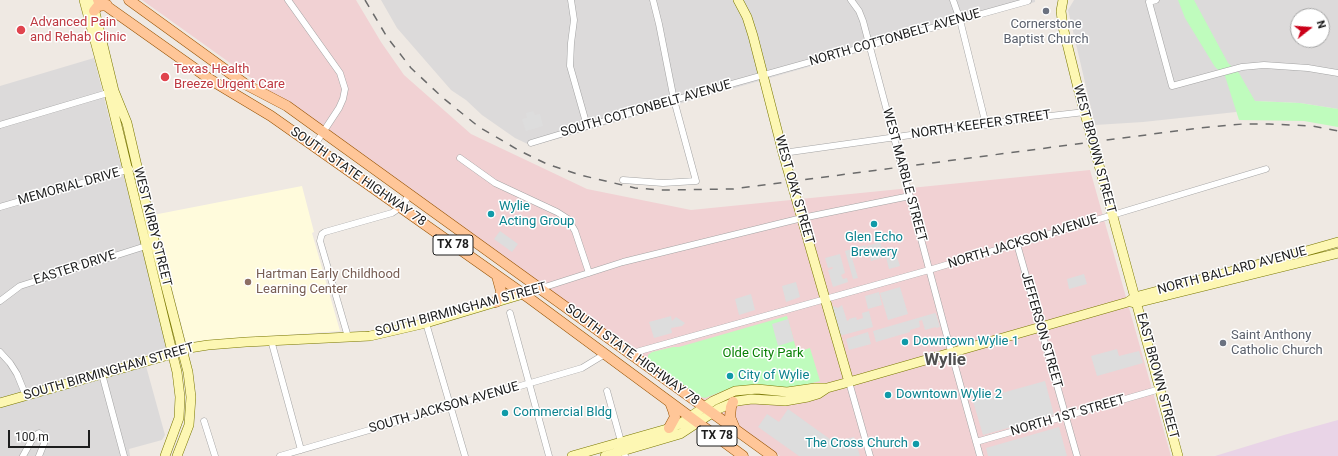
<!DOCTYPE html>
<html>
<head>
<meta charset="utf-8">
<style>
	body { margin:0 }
	#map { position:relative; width:1338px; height:456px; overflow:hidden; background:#efe9e3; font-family:Roboto,sans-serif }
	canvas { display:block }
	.north { position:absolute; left:1290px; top:8px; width:40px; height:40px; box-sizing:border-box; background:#fff; border:1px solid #a5a5a5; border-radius:50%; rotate:73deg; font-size:11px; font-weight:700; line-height:16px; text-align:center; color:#1d1d1d }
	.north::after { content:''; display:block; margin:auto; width:14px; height:18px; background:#cb0019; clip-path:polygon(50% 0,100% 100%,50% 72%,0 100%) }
	.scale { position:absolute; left:8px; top:430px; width:82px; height:18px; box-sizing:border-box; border:2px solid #1d1d1d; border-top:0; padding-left:5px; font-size:12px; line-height:14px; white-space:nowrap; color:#1d1d1d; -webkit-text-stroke:3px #fff; paint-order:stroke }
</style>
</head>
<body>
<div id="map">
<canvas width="1338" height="456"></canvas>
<div class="north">N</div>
<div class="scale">100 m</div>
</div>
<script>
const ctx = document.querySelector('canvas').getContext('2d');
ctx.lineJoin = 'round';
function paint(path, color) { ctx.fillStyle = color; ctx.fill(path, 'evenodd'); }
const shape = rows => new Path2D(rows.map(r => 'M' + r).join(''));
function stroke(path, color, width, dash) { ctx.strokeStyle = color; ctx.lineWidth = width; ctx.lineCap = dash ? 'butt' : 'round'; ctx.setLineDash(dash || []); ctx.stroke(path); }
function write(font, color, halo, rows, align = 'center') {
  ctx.font = font + ' Roboto,sans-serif'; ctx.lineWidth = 3; ctx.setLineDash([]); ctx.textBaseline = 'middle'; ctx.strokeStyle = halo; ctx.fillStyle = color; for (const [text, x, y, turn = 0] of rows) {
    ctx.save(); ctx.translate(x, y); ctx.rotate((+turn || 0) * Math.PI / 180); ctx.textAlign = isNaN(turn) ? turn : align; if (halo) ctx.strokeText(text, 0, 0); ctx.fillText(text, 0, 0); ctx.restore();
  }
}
paint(shape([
	[381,0,1035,0,1035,2,532,146,515,138,482,115,466,100,451,90,397,28],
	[1074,0,1338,0,1338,109,1300,103,1255,101,1236,112,1143,122,1095,125,1068,10],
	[1298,16,1322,16,1322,40,1298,40],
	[94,58,167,347,160,351,79,375,82,383,146,366,165,435,162,440,129,449,130,456,0,456,0,86]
]), '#dcdada');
paint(shape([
	[142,0,356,0,381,42,404,75,471,134,587,189,691,210,1090,170,1171,456,780,456]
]), '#f1d1d3');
paint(shape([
	[1338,420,1338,456,1215,456,1284,435]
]), '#e9d4e7');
paint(shape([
	[302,186,314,232,312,233,340,331,186,342,153,215]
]), '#fffbdc');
paint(shape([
	[1178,0,1194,0,1228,63,1239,73,1255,101,1300,103,1338,109,1338,127,1304,121,1239,120,1225,76,1215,67,1185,18],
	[787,316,797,352,810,348,820,381,793,388,778,387,761,385,739,386,723,391,705,398,697,396,648,360,648,355,652,352,673,347,679,347]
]), '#bffcbd');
paint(shape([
	[533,111,535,115,540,114,543,126,526,131,522,119,527,118,526,113],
	[500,231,518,244,512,252,494,239],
	[880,242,885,257,871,261,867,246],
	[865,245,868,254,852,258,858,278,853,279,845,251],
	[840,254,845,273,841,275,843,279,847,278,848,282,833,287,828,270,832,269,833,267,828,268,825,258],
	[896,254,900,266,889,269,886,257],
	[1084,274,1087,284,1069,289,1067,279],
	[796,282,800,297,786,302,782,286],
	[900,287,908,314,888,320,880,293],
	[879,292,882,305,868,309,865,296],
	[751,294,755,310,739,315,735,299],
	[842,305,847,321,849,320,849,319,856,317,857,320,863,318,862,313,869,311,873,327,843,335,840,335,832,306,838,308],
	[935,313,936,314,940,327,936,328,936,327,925,330,922,320,919,321,920,327,910,330,910,332,876,342,873,331],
	[671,316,672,321,676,317,685,323,682,326,671,328,672,333,654,338,649,322],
	[788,319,794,341,778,346,772,324],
	[868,332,871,344,849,350,846,339],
	[1117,349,1119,356,1139,351,1143,363,1097,376,1091,356],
	[1045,381,1054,415,983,435,973,401],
	[788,409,834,442,854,437,860,456,799,456,758,427,767,414,779,422],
	[1059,427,1067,456,988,456,986,448]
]), '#ddd');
const street = shape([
	[288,0,340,73,345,89,343,99,339,108,314,146],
	[571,0,574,20,571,43,570,66,587,126],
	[851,0,859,11,863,21,949,344,980,456],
	[953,0,960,20,986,125],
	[1156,0,1149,2,1172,86,1242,67,1264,65,1308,68,1338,73],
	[0,125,111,92],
	[531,143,674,100,1028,1],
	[783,153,1024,119,1085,112],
	[460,158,495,183,557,212,568,219,575,231,589,273],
	[623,180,663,183,696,181,674,100,659,24,653,0],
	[0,207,130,169],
	[1017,244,1077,456],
	[523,294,623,262,802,218,910,196],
	[0,301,20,286,149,245],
	[510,313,549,456],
	[426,323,465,456],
	[348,337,320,241,321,237,322,234,325,232,392,213,401,207,410,194],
	[271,340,301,450],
	[0,352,10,363,17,374,26,396],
	[629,354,929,270,1266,169],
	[102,374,124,456],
	[849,382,870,456],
	[607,391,625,456],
	[204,421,215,456],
	[976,442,1160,389],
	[23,456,34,436,39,433,43,436,45,441,39,456],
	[280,456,582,368,605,354]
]);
const secondary = shape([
	[84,0,109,93,177,372,180,397,179,418,165,456],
	[92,0,114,91,127,123,155,244,188,372,191,397,189,425,177,456],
	[738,0,747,17,753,36,783,153,849,382],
	[1063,0,1061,11,1063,27,1078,88,1178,456],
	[1131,302,1136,303,1338,253],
	[0,403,172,354,183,349,208,345,246,342,370,336,426,323,523,294],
	[572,456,674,427,684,421,713,401,735,391,757,389,787,392,815,388,825,388],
	[605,456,680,434,718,409,737,401,752,399,785,401,808,397,818,394,827,388,849,382,1128,302,1135,297,1271,261,1338,242]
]);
const primary = shape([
	[98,0,211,80,271,116,529,298,743,456],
	[129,0,245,84,287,106,772,456],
	[94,11,98,6,107,5],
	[496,302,501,294,501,291,497,276],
	[733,402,731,407,730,417,735,429],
	[669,428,675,417,673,410,670,402]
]);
stroke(street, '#a4a4a4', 7);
stroke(secondary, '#797700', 10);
stroke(primary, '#975200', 11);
stroke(street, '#fff', 6);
stroke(secondary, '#fdf7b3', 9);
stroke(primary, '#ffc698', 10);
stroke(shape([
	[365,0,387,37,411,68,443,98,479,127,520,151,547,164,580,175,635,188,661,190,733,189,1199,128,1243,124,1269,124,1312,126,1338,131]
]), '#6b6b6b', 1.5, [8, 8]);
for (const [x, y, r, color] of [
	[1046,11,4,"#6b7280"],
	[21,30,5,"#e0444e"],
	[165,77,5,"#e0444e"],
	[491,214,4,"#0f9aa8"],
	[874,224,4,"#0f9aa8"],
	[248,282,4,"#8d6e63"],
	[905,342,4,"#0f9aa8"],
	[1223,343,4,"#6b7280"],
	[730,376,4,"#0f9aa8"],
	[888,395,4,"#0f9aa8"],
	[505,413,4,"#0f9aa8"],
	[916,444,4,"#0f9aa8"]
]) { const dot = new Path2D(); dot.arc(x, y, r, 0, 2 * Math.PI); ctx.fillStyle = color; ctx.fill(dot); stroke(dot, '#fff', 1.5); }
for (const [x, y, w] of [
	[453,245,40],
	[717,436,40]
]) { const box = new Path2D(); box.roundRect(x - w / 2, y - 10, w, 20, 3); ctx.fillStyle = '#fff'; ctx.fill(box); stroke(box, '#1d1d1d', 1); }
write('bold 12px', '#1d1d1d', null, [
	["TX 78",453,245],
	["TX 78",717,436]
]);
write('13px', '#be3a42', '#fff', [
	["Advanced Pain",30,23],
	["and Rehab Clinic",30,38],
	["Texas Health",174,70],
	["Breeze Urgent Care",174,85]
], 'left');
write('13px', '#5b616d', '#fff', [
	["Cornerstone",1046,25],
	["Baptist Church",1046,40],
	["Saint Anthony",1231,336,"left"],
	["Catholic Church",1231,351,"left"]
]);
write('13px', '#1d1d1d', '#fff', [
	["NORTH COTTONBELT AVENUE",895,38,-16],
	["SOUTH COTTONBELT AVENUE",646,109,-16],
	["NORTH KEEFER STREET",981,125,-8],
	["WEST BROWN STREET",1094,149,75],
	["WEST MARBLE STREET",904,175,75],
	["SOUTH STATE HIGHWAY 78",358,177,35],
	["MEMORIAL DRIVE",69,187,-16],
	["WEST OAK STREET",794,190,74],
	["WEST KIRBY STREET",152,227,76],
	["NORTH JACKSON AVENUE",1023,242,-17],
	["EASTER DRIVE",75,268,-18],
	["NORTH BALLARD AVENUE",1232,271,-15],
	["SOUTH BIRMINGHAM STREET",461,310,-15],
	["JEFFERSON STREET",1041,330,74],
	["SOUTH STATE HIGHWAY 78",632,355,36],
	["SOUTH BIRMINGHAM STREET",109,372,-16],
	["EAST BROWN STREET",1157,376,75],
	["SOUTH JACKSON AVENUE",444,408,-16],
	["NORTH 1ST STREET",1068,416,-16]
]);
write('13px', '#0d838f', '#fff', [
	["Wylie",499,207],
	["Acting Group",499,222],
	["Glen Echo",874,238,"center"],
	["Brewery",874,253,"center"],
	["Downtown Wylie 1",913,342],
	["City of Wylie",738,376],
	["Downtown Wylie 2",896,395],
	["Commercial Bldg",513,413],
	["The Cross Church",908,444,"right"]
], 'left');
write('13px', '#785e54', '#fff', [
	["Hartman Early Childhood",256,275],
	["Learning Center",256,290]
], 'left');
write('13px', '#0a8106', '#fff', [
	["Olde City Park",763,354]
]);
write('bold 17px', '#505050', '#fff', [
	["Wylie",945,361]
]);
</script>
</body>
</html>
